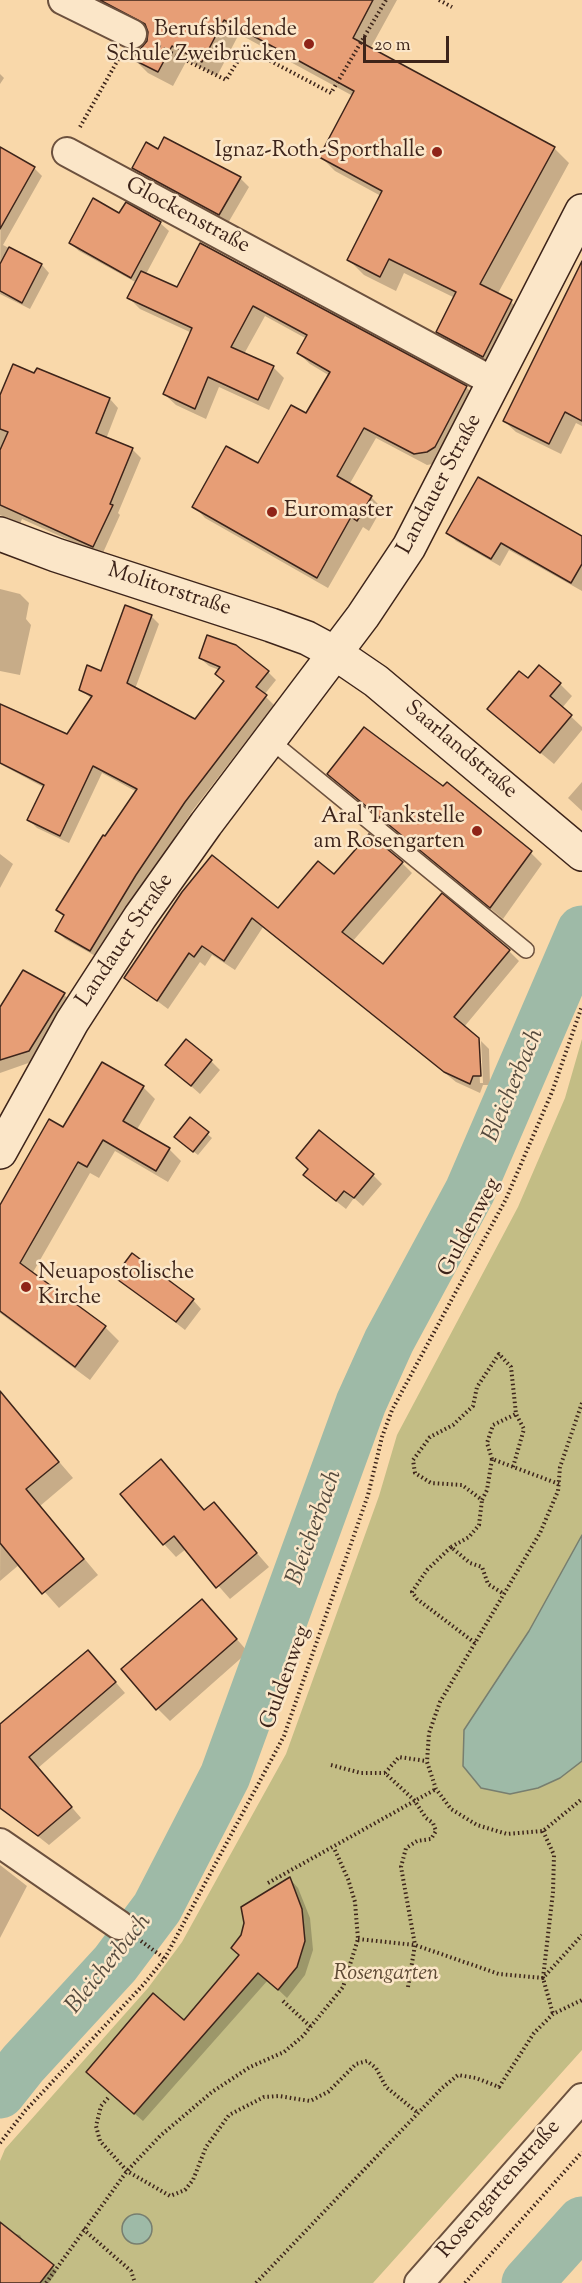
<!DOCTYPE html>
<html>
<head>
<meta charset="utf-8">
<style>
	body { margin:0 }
	#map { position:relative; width:582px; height:2283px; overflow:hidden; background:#f9d8aa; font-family:"Sorts Mill Goudy",serif }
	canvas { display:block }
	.scale { position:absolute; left:363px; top:36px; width:86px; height:27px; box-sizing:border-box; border:3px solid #3d241a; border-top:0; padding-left:8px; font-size:18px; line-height:21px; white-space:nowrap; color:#3d241a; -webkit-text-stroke:4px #fbe6c8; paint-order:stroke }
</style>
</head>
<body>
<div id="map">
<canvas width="582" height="2283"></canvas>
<div class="scale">20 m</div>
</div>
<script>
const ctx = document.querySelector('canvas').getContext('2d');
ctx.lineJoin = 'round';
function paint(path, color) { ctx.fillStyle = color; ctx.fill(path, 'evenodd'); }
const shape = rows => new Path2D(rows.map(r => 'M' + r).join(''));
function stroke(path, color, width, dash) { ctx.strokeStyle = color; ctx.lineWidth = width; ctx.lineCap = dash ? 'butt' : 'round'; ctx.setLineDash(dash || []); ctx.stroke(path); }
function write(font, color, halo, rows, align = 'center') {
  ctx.font = font + ' "Sorts Mill Goudy",serif'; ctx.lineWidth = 5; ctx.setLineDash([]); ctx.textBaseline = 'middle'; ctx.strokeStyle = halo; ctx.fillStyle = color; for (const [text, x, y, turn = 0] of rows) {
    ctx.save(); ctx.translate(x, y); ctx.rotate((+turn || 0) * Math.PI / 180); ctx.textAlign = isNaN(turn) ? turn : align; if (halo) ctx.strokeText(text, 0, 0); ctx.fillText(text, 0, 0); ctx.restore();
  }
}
paint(shape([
	[582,1039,582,2050,373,2283,0,2283,0,2161,5,2149,148,1988,182,1942,286,1754,379,1496,397,1435,518,1207,565,1098]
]), '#c3bd85');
const water = shape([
	[582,1535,582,1761,560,1778,538,1788,510,1794,481,1788,463,1766,464,1730,529,1631,582,1535],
	'122 2229a15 15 0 1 1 30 0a15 15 0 1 1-30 0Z'
]);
paint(water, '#9ebaa7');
stroke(water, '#777e6f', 1.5);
paint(shape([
	[87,0,397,0,370,49,554,148,569,163,497,295,511,302,526,317,498,371,453,347,438,332,455,298,404,273,396,291,364,275,349,260,381,196,335,171,320,156,353,96,239,34,217,76,187,60,173,86,148,73,134,59,148,41,150,33],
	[0,74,4,78,0,84],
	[1,149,34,168,42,176,3,245,42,265,49,273,30,309,0,294],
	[159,151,240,178,249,187,228,223,143,177,134,168],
	[120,215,160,223,169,231,146,274,177,289,201,245,467,388,478,399,438,463,427,465,376,438,349,485,371,497,382,508,369,531,363,527,328,588,205,518,194,506,258,465,307,415,330,376,310,364,298,353,307,339,265,316,244,354,273,367,284,378,269,410,219,387,206,419,176,405,164,394,192,333,140,309,129,298,137,283,79,251,70,243],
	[582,262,582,426,576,423,561,454,516,432,504,421],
	[0,398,110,399,118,408,106,439,132,449,141,458,118,513,120,515,102,555,22,519,20,524,0,515],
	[448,532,582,538,582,591,509,550,500,566,456,541],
	[0,589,20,594,29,603,26,619,31,625,20,675,0,671],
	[151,616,159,624,135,689,196,721,225,683,217,674,219,670,209,666,200,658,268,672,276,680,264,695,274,705,193,810,144,883,99,958,65,939,57,931,65,917,58,910,137,792,102,773,69,843,37,828,29,820,45,788,0,764,0,706,67,736,92,699,81,690,101,673],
	[528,680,560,684,572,696,562,708,582,727,582,730,554,764,502,721],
	[329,774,531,853,542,864,503,919],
	[582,782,582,811,568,798],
	[0,854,13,864,0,888],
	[402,863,412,873,352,942,383,966,509,951,519,961,464,1027,478,1038,480,1083,483,1083,481,1041,489,1049,490,1085,483,1085,480,1093,456,1082,263,927,235,970,212,955,205,966,200,962,168,1009,129,980,183,893,278,910,334,876],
	[24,972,64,995,73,1003,37,1060,0,1073,0,1010],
	[211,1061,220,1070,200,1094,167,1065],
	[143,1087,155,1099,136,1131,169,1149,181,1161,168,1182,115,1151,99,1178,90,1173,32,1274,105,1327,119,1341,90,1380,0,1313,0,1208,64,1129],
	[190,1119,212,1138,198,1155,180,1141],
	[373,1175,382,1184,363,1206,354,1198,346,1209,314,1184],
	[116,1276,193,1300,201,1309,185,1330],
	[1,1394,73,1478,40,1506,98,1575,59,1608,20,1564,0,1581],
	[161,1461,205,1511,214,1504,269,1567,230,1599,186,1549,176,1557,164,1544],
	[215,1614,248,1652,170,1721,158,1709],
	[98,1662,125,1693,38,1768,81,1818,49,1845,16,1819,0,1794,0,1727],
	[0,1865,27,1886,0,1938],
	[290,1879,298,1888,310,1918,313,1950,305,1975,287,1998,268,1980,143,2121,96,2080,185,2022,241,1956,246,1923],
	[0,2230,20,2235,24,2243,57,2271,49,2283,0,2283]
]), '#0003');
stroke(shape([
	[0,2093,23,2064,115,1964,157,1908,225,1776,361,1403,389,1341,470,1191,582,931],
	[527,2283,582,2222]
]), '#9ebaa7', 51);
const building = shape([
	[100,0,373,0,353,38,555,147,480,284,512,300,483,357,436,332,456,292,389,259,380,277,347,260,382,191,319,157,354,91,224,20,202,62,172,46,158,72,132,59,147,41,148,32,145,24,100,0],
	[164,137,241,177,219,215,132,168,146,142,158,149,164,137],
	[0,147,35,167,0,229,0,147],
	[93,198,119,213,126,202,161,222,131,278,69,243,93,198],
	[200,243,467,386,435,447,427,452,414,454,364,428,337,476,372,496,357,521,351,517,317,578,192,507,226,446,258,463,291,405,306,413,330,372,297,353,307,335,253,306,231,347,274,366,258,400,208,377,195,409,163,394,192,328,127,298,141,271,177,287,200,243],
	[9,247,42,264,22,303,0,291,0,264,9,247],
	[582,261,582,421,565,412,549,444,503,421,582,261],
	[13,364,34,373,37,368,110,398,96,433,133,448,110,504,113,505,93,547,0,505,0,450,8,432,0,429,0,395,13,364],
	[478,477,582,536,582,564,571,583,501,543,491,559,446,533,478,477],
	[125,605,152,615,127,683,195,719,224,681,215,674,220,667,199,658,207,635,236,645,269,671,256,687,267,695,185,802,136,875,90,951,55,931,64,915,56,910,103,835,105,836,137,789,93,766,60,836,27,820,44,785,0,763,0,704,67,734,92,696,79,690,87,665,101,671,125,605],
	[539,665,561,683,550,696,572,715,540,753,487,709,519,671,528,678,539,665],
	[364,727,443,786,447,782,532,851,490,908,327,774,364,727],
	[369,834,403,862,342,932,383,964,442,893,510,950,454,1017,479,1038,481,1076,473,1076,470,1084,444,1072,252,918,224,961,202,946,194,957,189,953,157,1001,124,978,182,892,212,855,278,908,318,861,334,874,369,834],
	[23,970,65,993,29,1051,0,1060,0,1007,23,970],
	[186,1039,212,1060,191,1086,165,1065,186,1039],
	[102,1062,144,1086,123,1121,170,1148,156,1171,103,1140,87,1167,78,1162,20,1263,106,1326,75,1367,0,1311,0,1205,49,1119,63,1127,102,1062],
	[190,1117,209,1132,193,1152,174,1137,190,1117],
	[319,1130,374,1174,354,1198,344,1191,336,1201,303,1175,308,1169,296,1158,319,1130],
	[132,1253,194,1299,176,1322,114,1277,132,1253],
	[0,1391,59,1462,26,1489,84,1559,42,1594,0,1543,0,1391],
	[161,1459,204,1510,214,1502,257,1553,216,1588,174,1536,163,1545,120,1494,161,1459],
	[202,1599,237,1639,156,1710,121,1669,202,1599],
	[88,1650,116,1682,29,1757,72,1807,38,1836,0,1808,0,1724,88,1650],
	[290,1877,302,1909,305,1941,297,1967,278,1990,258,1973,134,2114,86,2072,153,1993,184,2020,239,1955,231,1948,241,1935,244,1923,241,1907,290,1877],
	[0,2222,54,2265,40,2283,0,2283,0,2222]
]);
paint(building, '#e79e76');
stroke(building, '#3d241a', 1.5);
const lane = shape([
	[270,740,526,950]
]);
const street = shape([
	[63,0,132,34],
	[67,152,494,382],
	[0,1843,119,1925],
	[419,2283,582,2098]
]);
const secondary = shape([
	[0,534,56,555,271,625,307,638,335,653,376,681,582,854],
	[0,1152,72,1022,140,917,206,824,363,616,409,547,582,211]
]);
stroke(lane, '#6c513e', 18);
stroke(street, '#6c513e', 32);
stroke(secondary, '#3d241a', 36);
stroke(shape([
	[439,0,452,7],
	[155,45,226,80,246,48,331,93,386,0],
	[80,127,119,58],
	[582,1403,560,1467,558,1491,540,1533,440,1702,429,1733,427,1762,436,1789,451,1809,477,1825,507,1834,543,1831,582,1799],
	[492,1459,487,1443,493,1425,516,1414],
	[513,1467,524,1429,516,1414,511,1367,499,1354,477,1387,473,1406,453,1425,430,1437,413,1460,415,1473,431,1483,462,1485,482,1500,487,1490,492,1459,559,1484],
	[451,1547,469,1537,479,1525,482,1500],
	[475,1643,417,1599,412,1592,427,1570,451,1547,470,1563,482,1567,488,1584,504,1594],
	[331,1765,361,1773,385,1773],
	[543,1831,554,1855,553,1892,543,1978,553,2014],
	[268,1883,436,1789],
	[358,1939,415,1945,499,1974,543,1978,582,1935],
	[141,1941,164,1958],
	[408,1987,415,1945,401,1867,406,1848,417,1841,431,1839,436,1831,433,1823,426,1818,414,1800,385,1773,399,1757,426,1761],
	[283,2001,312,2028],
	[108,2098,101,2106,96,2126,100,2141,127,2171,170,2196,185,2190,193,2180,206,2147,229,2115,264,2097,279,2096,310,2101,328,2092,356,2064,367,2061,376,2068,386,2087,418,2113],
	[0,2143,25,2111,143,1985,165,1958,284,1736,368,1495,382,1437,392,1410,506,1199,552,1092,582,1006],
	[83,2229,131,2271,135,2283],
	[46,2283,127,2171,160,2136,212,2092,250,2067,284,2052,303,2036,343,1987,358,1939,355,1902,348,1879,334,1848],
	[256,2283,442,2088,458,2075,476,2078,499,2087,534,2033,553,2014,582,2000],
	[465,2283,582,2152]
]), '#3d241a', 4, [1.5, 3]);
stroke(lane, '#fbe6c8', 15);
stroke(street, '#fbe6c8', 28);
stroke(secondary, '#fbe6c8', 33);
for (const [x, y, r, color] of [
	[309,44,6,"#8f2418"],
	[437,152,6,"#8f2418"],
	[272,512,6,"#8f2418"],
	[477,831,6,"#8f2418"],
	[26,1287,6,"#8f2418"]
]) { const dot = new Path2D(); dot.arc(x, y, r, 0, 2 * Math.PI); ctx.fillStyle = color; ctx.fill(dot); stroke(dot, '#fbe6c8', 2); }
write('22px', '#3d241a', '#fbe6c8', [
	["Berufsbildende",297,31],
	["Schule Zweibrücken",297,56],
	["Ignaz-Roth-Sporthalle",425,152],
	["Euromaster",284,512,"left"],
	["Aral Tankstelle",465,818],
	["am Rosengarten",465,843],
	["Neuapostolische",38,1274,"left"],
	["Kirche",38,1299,"left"]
], 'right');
write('22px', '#3d241a', '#fbe6c8', [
	["Glockenstraße",187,217,28],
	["Landauer Straße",441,485,-62],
	["Molitorstraße",169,591,18],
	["Saarlandstraße",460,751,40],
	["Landauer Straße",126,941,-56],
	["Guldenweg",471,1228,-62],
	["Guldenweg",287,1678,-70],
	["Rosengartenstraße",500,2190,-49]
]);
write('italic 22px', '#5e4a35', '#fbe6c8', [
	["Rosengarten",386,1975]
]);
write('italic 24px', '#554a3d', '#fbe6c8', [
	["Bleicherbach",515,1086,-67],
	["Bleicherbach",316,1528,-70],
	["Bleicherbach",110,1965,-51]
]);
</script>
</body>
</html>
